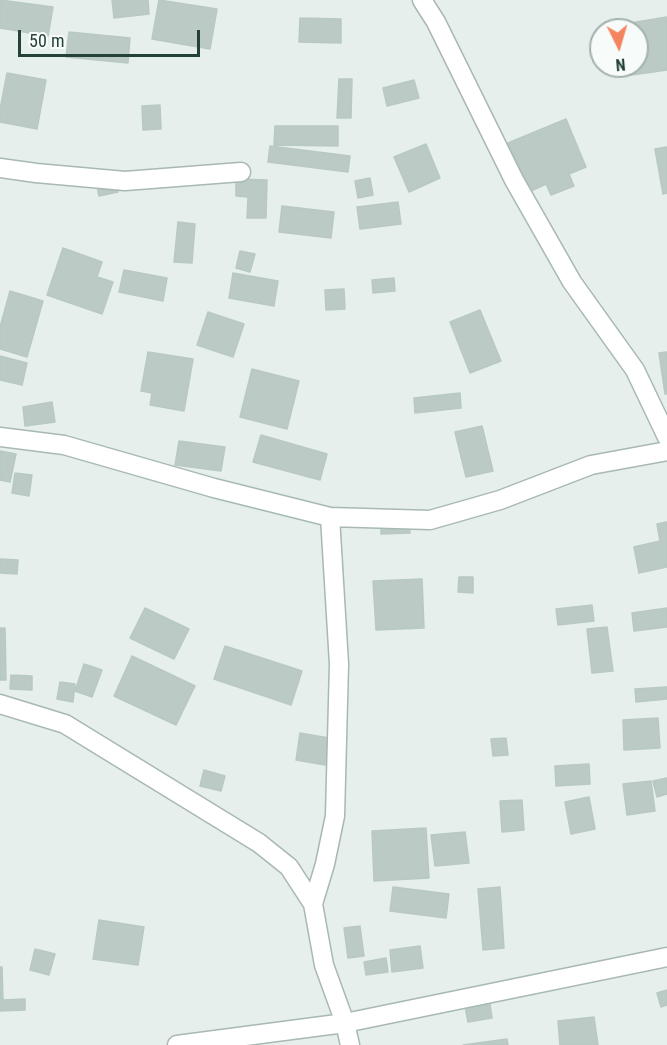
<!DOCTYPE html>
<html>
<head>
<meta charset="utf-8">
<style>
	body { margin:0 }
	#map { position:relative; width:667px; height:1045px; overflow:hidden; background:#e6efeb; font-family:"Roboto Condensed",sans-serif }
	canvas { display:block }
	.north { position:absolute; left:589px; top:18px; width:60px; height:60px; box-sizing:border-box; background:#f7fbf9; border:2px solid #a3b1ad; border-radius:50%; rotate:175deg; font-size:16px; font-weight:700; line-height:24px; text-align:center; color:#24423a }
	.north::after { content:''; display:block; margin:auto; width:21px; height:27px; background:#f4845f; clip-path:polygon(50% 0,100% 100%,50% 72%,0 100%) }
	.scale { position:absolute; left:18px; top:30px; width:182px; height:27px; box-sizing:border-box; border:3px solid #24423a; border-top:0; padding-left:8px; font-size:18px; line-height:21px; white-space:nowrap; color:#24423a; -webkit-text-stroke:4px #f7fbf9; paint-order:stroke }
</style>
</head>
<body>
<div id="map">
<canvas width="667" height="1045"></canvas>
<div class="north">N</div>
<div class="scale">50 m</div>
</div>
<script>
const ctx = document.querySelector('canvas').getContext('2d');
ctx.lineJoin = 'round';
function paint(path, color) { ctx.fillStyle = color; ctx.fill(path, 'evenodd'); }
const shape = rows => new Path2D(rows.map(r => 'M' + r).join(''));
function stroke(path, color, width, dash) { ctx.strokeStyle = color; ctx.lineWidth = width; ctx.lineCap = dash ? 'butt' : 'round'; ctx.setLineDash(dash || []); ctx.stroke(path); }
const building = shape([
	[0,0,53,7,48,36,0,28,0,0],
	[112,0,148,0,149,14,114,18,112,0],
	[159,0,217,9,210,49,152,39,159,0],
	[667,17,667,70,625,76,624,66,637,66,637,30,619,30,618,25,667,17],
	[300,18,341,19,341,43,299,42,300,18],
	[69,32,130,38,128,63,66,57,69,32],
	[7,73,46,80,37,129,0,122,0,110,7,73],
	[339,79,352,79,351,118,337,118,339,79],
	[414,80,419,98,387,106,383,88,414,80],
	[160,105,161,129,143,130,142,106,160,105],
	[566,119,586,167,569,174,574,186,551,195,546,184,529,192,508,143,566,119],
	[275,126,338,126,338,146,274,145,275,126],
	[426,144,440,178,409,192,394,157,426,144],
	[270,146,350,156,348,172,268,162,270,146],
	[667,147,667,193,663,194,655,149,667,147],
	[115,178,118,192,99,196,96,181,115,178],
	[370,178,373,195,358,198,355,181,370,178],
	[236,179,267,180,266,218,247,218,248,197,236,196,236,179],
	[398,202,401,224,360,229,357,207,398,202],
	[282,206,334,212,331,238,279,232,282,206],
	[178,222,195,224,192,263,174,262,178,222],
	[63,248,102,262,97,277,113,282,102,314,47,295,63,248],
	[240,251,255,254,250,272,236,268,240,251],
	[124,270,167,278,163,301,119,292,124,270],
	[233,273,278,281,274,306,229,298,233,273],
	[394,278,395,291,373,293,372,280,394,278],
	[344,289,345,309,326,310,325,290,344,289],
	[10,291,43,301,27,357,0,349,0,327,10,291],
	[480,310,501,361,470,373,450,322,480,310],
	[208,312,244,324,233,357,197,345,208,312],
	[148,352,193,359,184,411,150,405,152,393,141,391,148,352],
	[667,352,667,394,665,394,659,353,667,352],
	[0,356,27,363,22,385,0,380,0,356],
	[252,369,299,381,287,429,240,417,252,369],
	[460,393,461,408,415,413,414,398,460,393],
	[52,402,55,422,25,426,23,407,52,402],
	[482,426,493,471,466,477,455,432,482,426],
	[261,435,327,454,320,480,253,462,261,435],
	[179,441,225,447,221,471,175,465,179,441],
	[0,451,16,454,10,482,0,480,0,451],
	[15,473,32,475,29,496,12,493,15,473],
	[409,519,410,533,381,534,381,520,409,519],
	[667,522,667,567,639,573,634,547,660,541,657,524,667,522],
	[0,559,18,560,17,574,0,573,0,559],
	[459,577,473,577,473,593,458,592,459,577],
	[422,579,424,628,376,630,373,581,422,579],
	[592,605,594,621,558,625,556,609,592,605],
	[145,608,189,629,174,659,130,638,145,608],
	[667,608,667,627,634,631,632,613,667,608],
	[607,627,613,671,592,673,587,629,607,627],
	[0,628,5,628,6,680,0,680,0,628],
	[225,646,302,671,291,705,214,679,225,646],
	[132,656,195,686,176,725,114,696,132,656],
	[84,664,102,670,92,697,75,691,84,664],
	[11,675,32,676,32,690,10,689,11,675],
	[60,682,75,684,73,702,57,699,60,682],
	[667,687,667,699,636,702,635,689,667,687],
	[658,718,660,748,624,750,623,720,658,718],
	[300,733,335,739,331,766,296,760,300,733],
	[506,738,508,755,493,756,491,739,506,738],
	[589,764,590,784,556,786,555,766,589,764],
	[204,770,225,776,221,791,200,786,204,770],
	[667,778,667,794,657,797,653,781,667,778],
	[651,781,655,811,627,815,623,784,651,781],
	[589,797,595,829,571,834,565,802,589,797],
	[522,800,524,830,502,832,500,801,522,800],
	[426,828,429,878,374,881,372,831,426,828],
	[465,832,469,863,435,866,431,835,465,832],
	[393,887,449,894,446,918,390,911,393,887],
	[500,887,504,948,483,950,478,889,500,887],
	[99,920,144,927,138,965,93,959,99,920],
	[360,926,364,956,348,958,344,928,360,926],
	[420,946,423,968,392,972,390,950,420,946],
	[35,949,55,954,49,975,30,970,35,949],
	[386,958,388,972,366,975,364,962,386,958],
	[0,967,2,967,3,1000,25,999,25,1010,0,1011,0,967],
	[667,990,667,1005,661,1007,657,993,667,990],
	[488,991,492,1018,468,1022,463,995,488,991],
	[594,1017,598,1045,560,1045,558,1021,594,1017],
	[507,1039,508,1045,463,1045,507,1039]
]);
paint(building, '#bbcac4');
stroke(building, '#b8c9c2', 1.5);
const minor = shape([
	[422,0,436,22,514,180,572,282,635,370,667,437],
	[0,168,36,173,125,181,241,172],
	[0,437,64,445,214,488,330,517,430,520,500,500,591,465,667,451],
	[0,704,65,724,259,843,289,867,313,904,324,965,345,1023,350,1045],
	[313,904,325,864,335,816,339,664,330,517],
	[177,1045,345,1023,667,957]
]);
stroke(minor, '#a8b8b2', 21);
stroke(minor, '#fff', 18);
</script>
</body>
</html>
